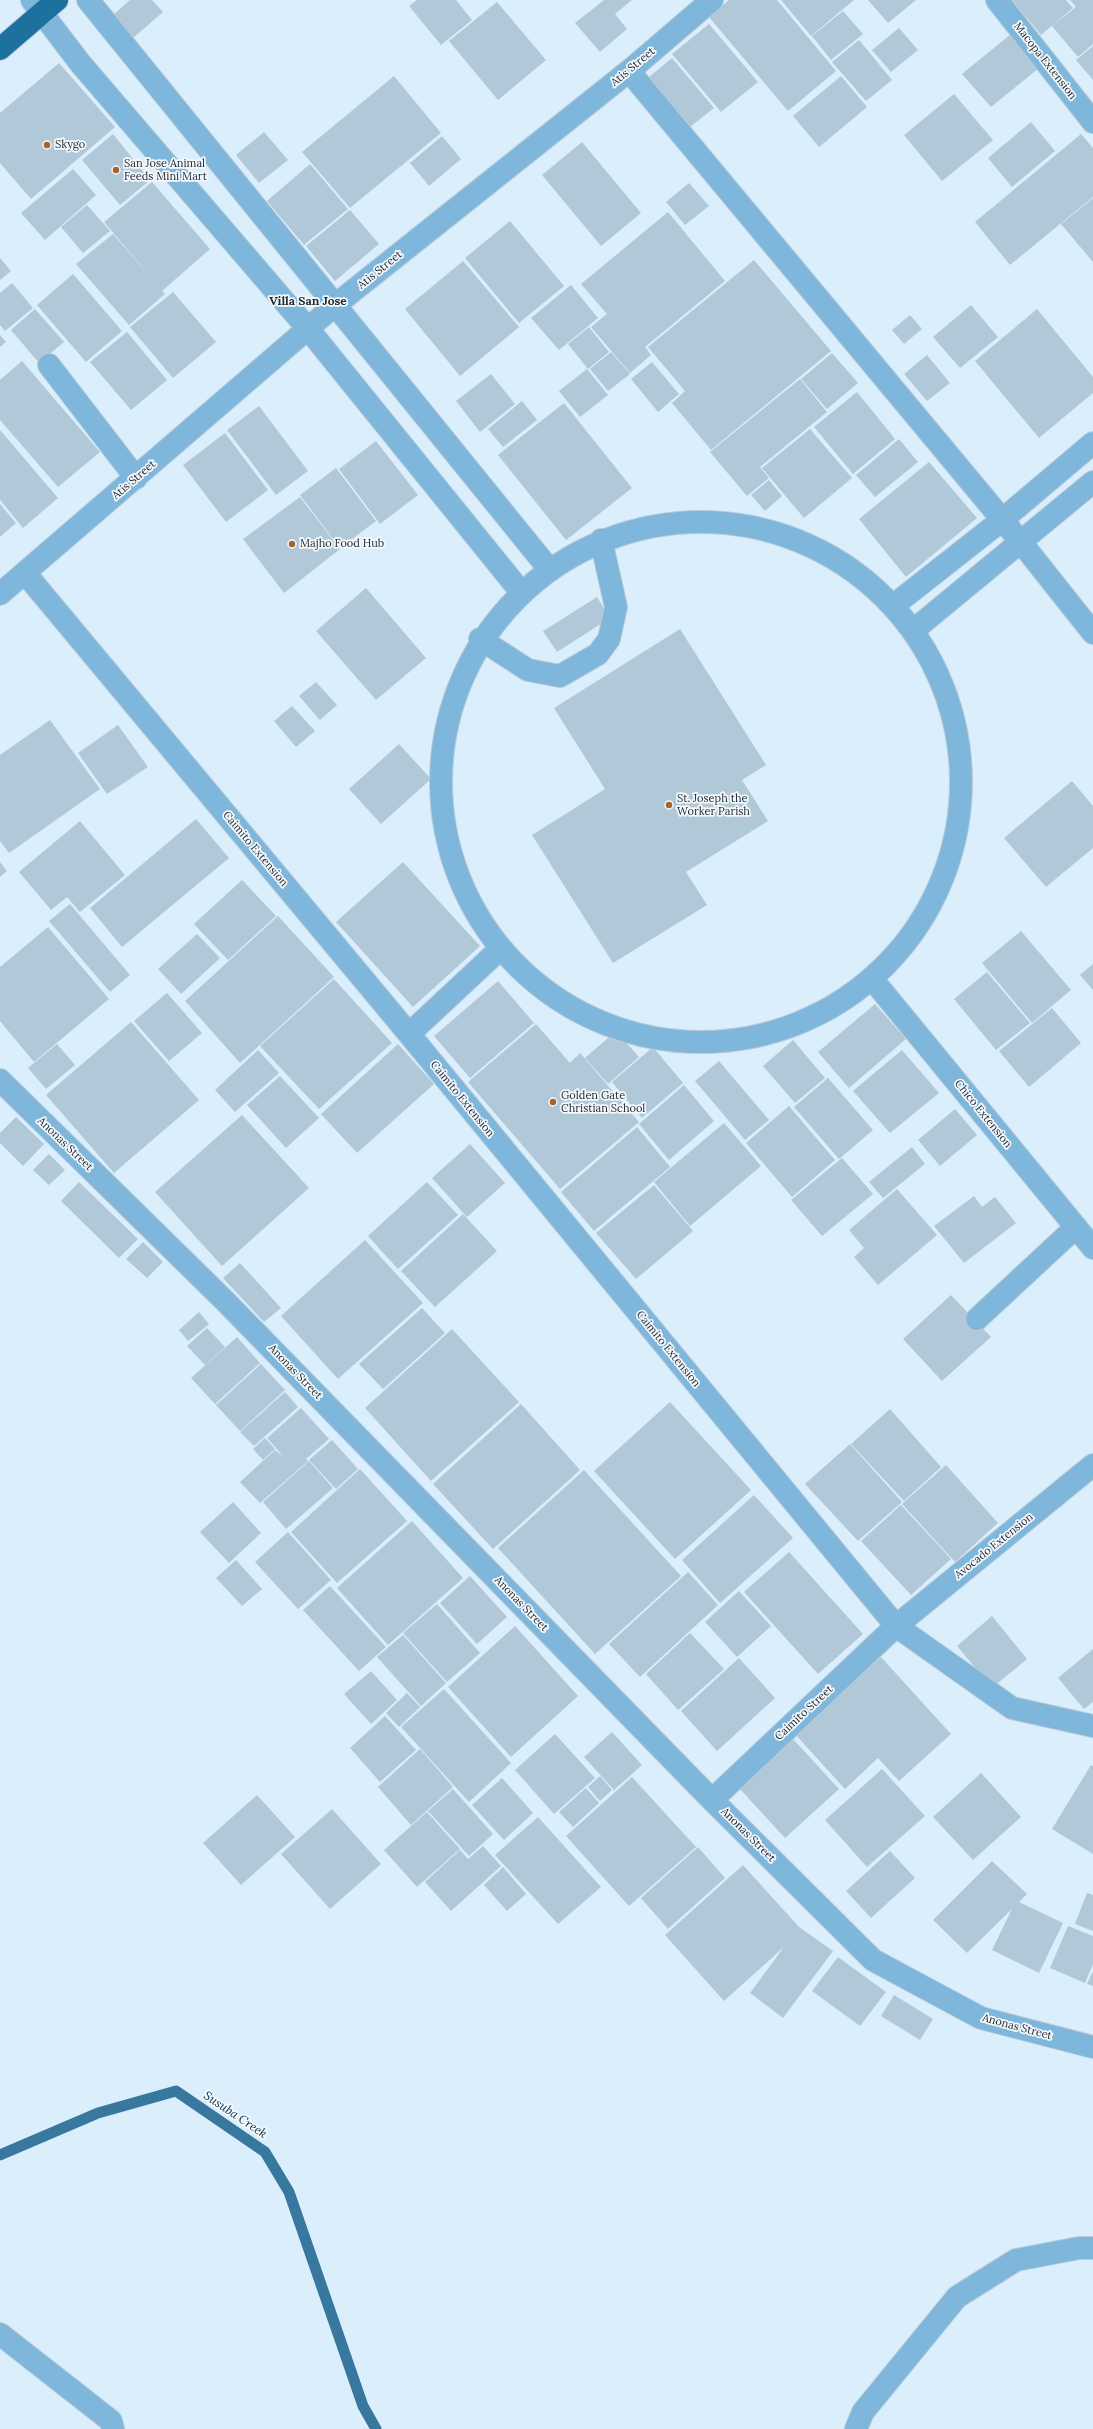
<!DOCTYPE html>
<html>
<head>
<meta charset="utf-8">
<style>
	body { margin:0 }
	canvas { display:block; background:#dbeefc }
</style>
</head>
<body>
<canvas width="1093" height="2429"></canvas>
<script>
const ctx = document.querySelector('canvas').getContext('2d');
ctx.lineJoin = 'round';
const shape = rows => new Path2D(rows.map(r => 'M' + r).join(''));
function stroke(path, color, width, dash) { ctx.strokeStyle = color; ctx.lineWidth = width; ctx.lineCap = dash ? 'butt' : 'round'; ctx.setLineDash(dash || []); ctx.stroke(path); }
function paint(path, color) { ctx.fillStyle = color; ctx.fill(path, 'evenodd'); }
function write(font, color, halo, rows, align = 'center') {
  ctx.font = font + ' Lora,serif'; ctx.lineWidth = 3.5; ctx.setLineDash([]); ctx.textBaseline = 'middle'; ctx.strokeStyle = halo; ctx.fillStyle = color; for (const [text, x, y, turn = 0] of rows) {
    ctx.save(); ctx.translate(x, y); ctx.rotate((+turn || 0) * Math.PI / 180); ctx.textAlign = isNaN(turn) ? turn : align; if (halo) ctx.strokeText(text, 0, 0); ctx.fillText(text, 0, 0); ctx.restore();
  }
}
stroke(shape([
	[0,2155,98,2113,176,2091,265,2152,289,2192,363,2406,376,2429]
]), '#38789e', 11);
paint(shape([
	[130,0,152,0,163,12,133,38,113,15],
	[417,0,456,0,472,20,441,45,409,6],
	[604,0,632,0,615,14,627,29,600,52,575,23],
	[729,0,777,0,836,71,788,111,709,17],
	[781,0,854,0,811,36],
	[868,0,916,0,888,23],
	[1012,0,1066,0,1073,8,1041,35],
	[1070,0,1093,0,1093,44,1078,57,1052,26,1076,7],
	[497,2,546,60,498,100,449,41],
	[843,11,863,34,831,60,812,36],
	[709,24,758,82,721,112,672,54],
	[899,28,918,50,891,72,872,50],
	[1011,34,1039,68,991,107,962,74],
	[859,40,892,80,866,101,832,62],
	[1093,46,1093,80,1076,60],
	[672,58,714,108,690,127,649,77],
	[59,63,115,127,31,199,0,163,0,113],
	[394,76,441,133,350,208,302,152],
	[841,76,867,107,819,147,793,116],
	[954,94,993,140,942,181,904,135],
	[1031,122,1055,151,1012,187,988,158],
	[264,132,288,160,259,183,236,155],
	[113,134,150,180,120,205,82,160],
	[1081,134,1093,148,1093,197,1010,265,975,222],
	[442,136,461,159,429,186,410,163],
	[582,142,641,213,601,246,542,175],
	[310,164,348,209,304,245,267,201],
	[73,169,96,195,45,240,21,213],
	[152,182,210,249,162,291,165,294,129,325,76,264,113,234,155,282,104,222],
	[689,183,709,206,685,225,666,202],
	[1093,198,1093,262,1061,224],
	[87,205,110,231,83,253,61,227],
	[350,210,379,244,335,281,306,246],
	[668,212,725,281,645,347,651,355,630,373,591,327,607,314,581,284],
	[510,221,564,286,519,323,465,258],
	[0,258,11,271,0,280],
	[754,260,831,351,711,450,672,403,685,391,648,347],
	[463,261,519,327,460,376,405,309],
	[73,274,122,331,86,362,37,305],
	[12,283,33,308,5,331,0,325,0,293],
	[571,285,598,318,559,350,531,318],
	[173,292,216,342,173,378,130,327],
	[971,305,998,337,960,368,933,337],
	[35,309,64,342,39,363,11,330],
	[1037,309,1093,377,1093,393,1039,438,975,361],
	[910,315,922,329,904,344,892,330],
	[589,327,609,352,588,369,568,344],
	[127,332,167,380,131,410,90,362],
	[0,335,6,342,0,347],
	[611,352,630,374,608,391,590,369],
	[832,353,858,383,827,409,801,379],
	[927,355,950,383,927,401,904,374],
	[22,361,100,452,58,487,0,420,0,380],
	[652,362,679,394,658,412,631,379],
	[587,369,608,395,580,417,559,391],
	[491,374,515,404,480,432,456,401],
	[800,379,827,412,760,467,769,478,747,496,710,452],
	[857,392,895,439,853,474,814,427],
	[522,401,537,420,503,447,488,429],
	[564,403,632,488,566,540,498,455],
	[259,406,308,471,276,495,227,430],
	[810,429,852,478,804,518,762,468],
	[0,430,58,498,23,528,0,500],
	[225,433,268,490,226,522,183,465],
	[899,439,918,462,875,497,856,475],
	[376,441,418,495,380,524,339,469],
	[929,462,977,518,906,577,859,519],
	[336,468,376,521,340,548,300,495],
	[769,480,782,496,765,511,751,495],
	[300,497,340,549,284,593,243,539],
	[0,504,16,523,0,537],
	[366,588,426,658,376,700,316,631],
	[597,597,610,618,557,652,543,631],
	[680,629,766,765,742,780,768,821,686,872,707,905,613,963,532,835,605,789,554,708],
	[316,682,337,705,320,720,299,696],
	[292,706,315,731,296,747,274,721],
	[50,720,100,789,9,853,0,841,0,755],
	[118,725,148,767,107,794,78,753],
	[399,744,431,779,381,824,349,789],
	[1072,781,1093,806,1093,848,1046,887,1004,838],
	[196,819,229,858,122,947,90,908],
	[80,821,125,875,80,912,67,897,51,910,19,872],
	[0,862,7,871,0,877],
	[403,862,480,946,413,1007,336,922],
	[242,880,276,916,228,960,194,924],
	[70,904,130,975,110,992,49,921],
	[278,916,334,977,240,1063,185,1001],
	[48,927,109,999,34,1062,0,1021,0,967],
	[1021,931,1071,990,1032,1023,982,963],
	[197,934,220,958,181,994,158,969],
	[1093,964,1093,990,1080,975],
	[987,972,1030,1023,996,1050,954,999],
	[334,979,392,1043,319,1109,260,1046],
	[498,981,534,1023,470,1078,434,1036],
	[167,993,202,1033,169,1061,134,1021],
	[875,1004,906,1039,849,1088,818,1052],
	[1052,1008,1081,1043,1029,1087,999,1051],
	[131,1022,199,1100,114,1173,46,1095],
	[536,1024,570,1063,580,1053,639,1122,560,1189,468,1082],
	[616,1031,639,1057,608,1084,585,1058],
	[793,1040,825,1078,795,1103,763,1066],
	[57,1044,75,1065,46,1089,28,1068],
	[398,1044,434,1084,357,1153,321,1114],
	[653,1047,683,1083,642,1118,612,1082],
	[258,1050,279,1073,235,1112,215,1090],
	[902,1050,939,1093,890,1133,853,1091],
	[719,1061,769,1120,745,1140,695,1081],
	[280,1076,319,1118,286,1148,247,1105],
	[828,1078,873,1130,839,1159,794,1107],
	[684,1085,714,1121,669,1160,639,1124],
	[789,1106,835,1160,792,1197,746,1143],
	[955,1109,977,1135,940,1166,918,1140],
	[242,1115,309,1188,222,1266,155,1192],
	[16,1117,44,1144,23,1166,0,1143,0,1133],
	[724,1123,761,1166,690,1226,654,1182],
	[637,1127,670,1167,594,1231,561,1192],
	[470,1144,505,1183,467,1217,432,1178],
	[912,1147,925,1164,883,1198,869,1182],
	[49,1154,65,1170,49,1185,33,1170],
	[842,1158,873,1194,822,1236,791,1200],
	[79,1182,138,1239,119,1258,61,1201],
	[427,1182,458,1215,398,1269,368,1236],
	[654,1185,693,1231,636,1279,596,1233],
	[897,1189,937,1235,878,1285,854,1257,864,1248,849,1230],
	[974,1196,982,1207,995,1197,1016,1223,964,1263,934,1226],
	[463,1214,497,1251,435,1307,401,1271],
	[365,1240,423,1303,338,1379,281,1316],
	[143,1242,163,1262,147,1278,126,1259],
	[240,1263,281,1308,264,1322,223,1278],
	[951,1295,991,1337,942,1381,903,1339],
	[422,1308,445,1333,383,1389,359,1364],
	[199,1312,209,1324,188,1341,179,1330],
	[207,1328,225,1347,205,1365,187,1346],
	[452,1329,519,1402,431,1481,365,1408],
	[237,1337,260,1363,215,1404,191,1378],
	[261,1364,285,1390,240,1431,216,1405],
	[285,1392,298,1407,254,1446,240,1432],
	[670,1402,751,1490,675,1559,594,1471],
	[521,1404,580,1470,493,1549,433,1484],
	[301,1408,329,1439,306,1459,298,1451,308,1461,260,1503,240,1482,275,1450,283,1456,267,1438],
	[890,1409,941,1467,904,1501,851,1444],
	[265,1438,275,1449,263,1460,253,1449],
	[332,1440,358,1469,336,1489,309,1460],
	[850,1444,902,1502,858,1541,805,1484],
	[309,1461,333,1488,286,1529,263,1502],
	[946,1465,998,1523,955,1562,902,1504],
	[360,1469,407,1521,337,1583,291,1532],
	[584,1470,681,1576,595,1654,498,1548],
	[754,1495,793,1538,720,1603,682,1560],
	[233,1502,261,1533,229,1563,200,1532],
	[901,1505,951,1559,911,1595,861,1541],
	[412,1521,463,1578,388,1645,337,1588],
	[288,1532,331,1580,298,1609,255,1562],
	[789,1552,863,1634,818,1674,744,1592],
	[236,1560,262,1589,242,1606,216,1578],
	[688,1572,718,1605,640,1677,609,1644],
	[470,1576,507,1617,477,1644,440,1603],
	[330,1586,386,1647,359,1671,303,1610],
	[739,1591,771,1626,737,1657,705,1622],
	[437,1604,480,1653,447,1682,403,1633],
	[992,1616,1027,1659,992,1688,957,1646],
	[515,1626,578,1696,511,1757,448,1687],
	[690,1633,724,1669,678,1710,646,1674],
	[403,1635,446,1683,421,1706,377,1657],
	[1093,1649,1093,1702,1084,1709,1058,1678],
	[881,1657,951,1734,899,1781,878,1758,845,1789,795,1734],
	[739,1658,775,1698,717,1751,681,1711],
	[371,1671,397,1700,371,1724,344,1694],
	[444,1689,511,1763,469,1802,401,1727],
	[407,1693,420,1707,399,1727,386,1713],
	[385,1716,416,1750,380,1782,350,1748],
	[612,1732,642,1765,614,1790,584,1757],
	[555,1734,595,1778,554,1814,515,1770],
	[793,1739,839,1789,785,1838,739,1788],
	[420,1749,453,1787,411,1825,378,1787],
	[1091,1765,1093,1766,1093,1854,1052,1829],
	[882,1769,925,1816,867,1867,825,1820],
	[981,1773,1021,1817,973,1860,933,1817],
	[600,1776,612,1790,600,1801,588,1787],
	[632,1777,696,1847,629,1906,566,1836],
	[502,1778,533,1813,504,1840,472,1805],
	[586,1788,599,1803,573,1827,559,1812],
	[453,1789,493,1834,469,1856,428,1811],
	[257,1795,295,1837,241,1885,203,1843],
	[332,1809,381,1864,330,1909,281,1854],
	[427,1812,460,1849,417,1887,384,1850],
	[538,1817,601,1887,558,1924,495,1855],
	[483,1846,501,1866,451,1911,425,1882,460,1850,468,1859],
	[698,1847,725,1878,668,1929,641,1898],
	[890,1851,915,1878,871,1918,846,1891],
	[992,1861,1027,1894,1019,1902,1063,1923,1039,1973,992,1950,1012,1909,967,1953,933,1920],
	[743,1865,799,1927,833,1951,783,2018,750,1993,784,1947,724,2001,665,1935],
	[503,1867,526,1894,507,1911,484,1885],
	[1087,1893,1093,1895,1093,1931,1075,1924],
	[1068,1926,1093,1936,1093,1964,1085,1983,1050,1968],
	[838,1957,886,1992,860,2026,812,1991],
	[1093,1971,1093,1986,1087,1984],
	[894,1995,933,2019,920,2040,881,2016]
]), '#b1c8d8');
const minor = shape([
	[32,0,80,63,309,330,521,592],
	[88,0,549,569],
	[997,0,1093,122],
	[629,71,1020,541,1093,633],
	[49,365,136,478],
	'441 782a260 260 0 1 1 520 0a260 260 0 1 1-520 0Z',
	[25,573,409,1034,896,1626,1012,1708,1093,1726],
	[0,594,334,306,629,71,712,0],
	[894,605,1002,520,1093,443],
	[915,629,1093,482],
	[480,639,528,670,560,676,598,654,609,639,616,607,601,540],
	[873,980,1093,1248],
	[409,1034,499,950],
	[0,1080,225,1301,712,1800,873,1960,981,2018,1093,2047],
	[977,1319,1076,1227],
	[712,1800,896,1626,1093,1465],
	[0,2334,111,2421,113,2429],
	[856,2429,863,2412,957,2297,1016,2260,1079,2248,1093,2248]
]);
const highway = shape([
	[0,49,57,0]
]);
stroke(minor, '#bacbd7', 24);
stroke(highway, '#bacbd7', 24);
stroke(minor, '#7fb6db', 22);
stroke(highway, '#1d719e', 22);
for (const [x, y, r, color] of [
	[47,145,4,"#a4642d"],
	[116,170,4,"#a4642d"],
	[292,544,4,"#a4642d"],
	[669,805,4,"#a4642d"],
	[553,1102,4,"#a4642d"]
]) { const dot = new Path2D(); dot.arc(x, y, r, 0, 2 * Math.PI); ctx.fillStyle = color; ctx.fill(dot); stroke(dot, '#f4f9fd', 1.5); }
write('11px', '#222b31', '#f4f9fd', [
	["Macopa Extension",1045,61,52],
	["Atis Street",633,67,-40],
	["Atis Street",380,270,-39],
	["Atis Street",134,480,-41],
	["Caimito Extension",255,849,50],
	["Caimito Extension",462,1099,51],
	["Chico Extension",983,1114,51],
	["Anonas Street",65,1144,44],
	["Caimito Extension",668,1349,51],
	["Anonas Street",295,1372,46],
	["Avocado Extension",994,1546,-39],
	["Anonas Street",521,1604,46],
	["Caimito Street",804,1713,-43],
	["Anonas Street",748,1835,45],
	["Anonas Street",1017,2027,15]
]);
write('11px', '#222b31', '#f4f9fd', [
	["Skygo",55,145],
	["San Jose Animal",124,164],
	["Feeds Mini Mart",124,177],
	["Majho Food Hub",300,544],
	["St. Joseph the",677,799],
	["Worker Parish",677,812],
	["Golden Gate",561,1096],
	["Christian School",561,1109]
], 'left');
write('bold 12px', '#222b31', '#f4f9fd', [
	["Villa San Jose",308,302]
]);
write('italic 12px', '#072e44', '#f4f9fd', [
	["Susuba Creek",235,2115,34]
]);
</script>
</body>
</html>
